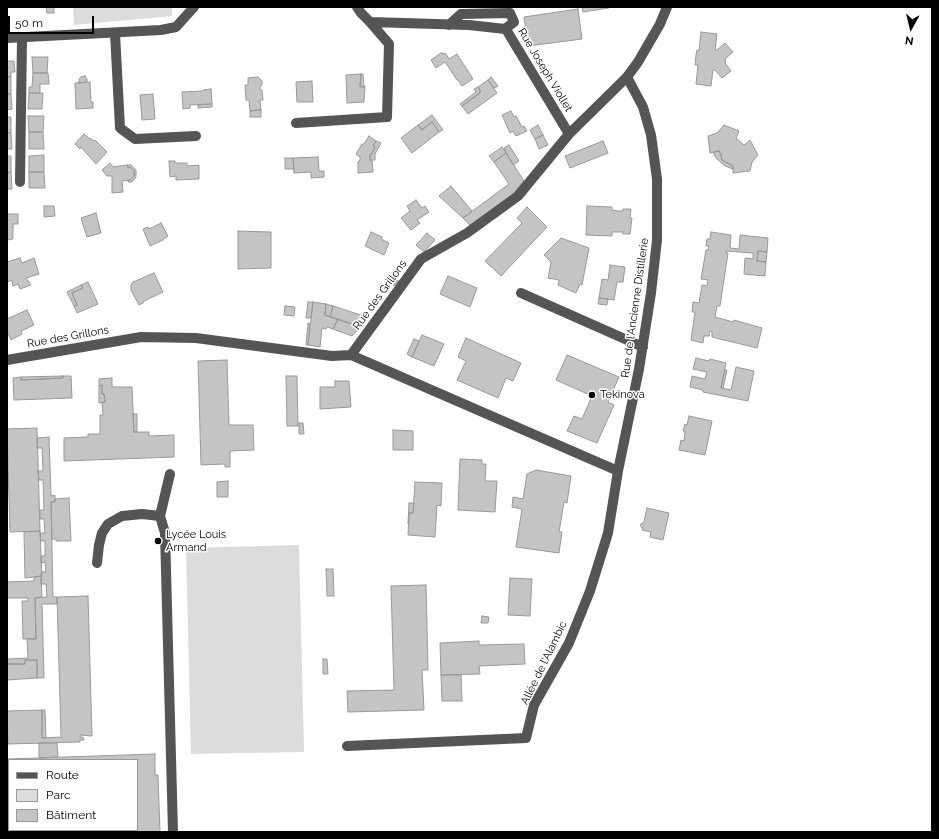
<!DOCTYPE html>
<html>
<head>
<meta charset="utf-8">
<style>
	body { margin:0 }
	#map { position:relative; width:939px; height:839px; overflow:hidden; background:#fff; font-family:Raleway,sans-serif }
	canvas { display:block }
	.frame { position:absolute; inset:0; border:8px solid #000; pointer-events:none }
	.legend { position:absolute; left:8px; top:759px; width:130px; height:72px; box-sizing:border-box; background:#fff; border:1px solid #999; margin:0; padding:5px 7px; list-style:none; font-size:12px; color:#000 }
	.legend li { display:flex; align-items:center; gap:8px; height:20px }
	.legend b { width:20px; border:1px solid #999 }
	.north { position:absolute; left:891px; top:8px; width:40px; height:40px; -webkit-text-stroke:3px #fff; paint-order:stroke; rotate:188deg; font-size:11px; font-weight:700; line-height:16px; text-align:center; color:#000 }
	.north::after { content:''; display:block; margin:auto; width:14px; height:18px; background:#000; clip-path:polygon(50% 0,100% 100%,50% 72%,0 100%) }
	.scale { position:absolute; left:8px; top:16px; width:86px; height:18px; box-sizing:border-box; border:2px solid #000; border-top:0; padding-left:5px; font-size:12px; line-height:14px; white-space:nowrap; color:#000; -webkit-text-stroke:3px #fff; paint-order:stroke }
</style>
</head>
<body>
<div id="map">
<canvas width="939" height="839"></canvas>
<div class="frame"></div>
<ul class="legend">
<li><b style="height:5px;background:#555"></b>Route</li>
<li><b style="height:11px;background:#dcdcdc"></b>Parc</li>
<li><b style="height:11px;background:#c4c4c4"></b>Bâtiment</li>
</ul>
<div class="north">N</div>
<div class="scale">50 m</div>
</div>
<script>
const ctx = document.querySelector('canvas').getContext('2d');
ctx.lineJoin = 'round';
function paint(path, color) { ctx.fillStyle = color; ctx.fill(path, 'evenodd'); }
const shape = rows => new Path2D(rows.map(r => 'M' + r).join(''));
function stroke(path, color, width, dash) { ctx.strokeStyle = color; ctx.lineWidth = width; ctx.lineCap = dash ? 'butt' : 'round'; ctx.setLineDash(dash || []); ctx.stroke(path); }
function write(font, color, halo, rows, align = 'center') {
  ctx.font = font + ' Raleway,sans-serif'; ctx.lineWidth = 3; ctx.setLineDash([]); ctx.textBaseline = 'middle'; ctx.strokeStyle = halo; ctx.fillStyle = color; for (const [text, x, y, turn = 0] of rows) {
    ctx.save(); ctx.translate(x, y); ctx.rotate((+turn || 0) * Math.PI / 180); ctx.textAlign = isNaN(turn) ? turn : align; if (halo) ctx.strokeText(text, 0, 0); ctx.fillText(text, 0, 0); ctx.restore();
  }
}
paint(shape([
	[73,7,172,7,172,16,74,25],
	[299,545,304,752,191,754,186,548]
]), '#dcdcdc');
const building = shape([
	[46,7,54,7,54,13,47,13,46,7],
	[582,7,609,7,609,8,583,12,582,7],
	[578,9,582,39,528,46,524,17,578,9],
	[701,32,717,34,715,50,717,50,725,43,733,52,726,58,725,63,731,71,722,78,715,70,713,70,711,86,696,84,698,65,695,65,696,55,697,50,699,51,701,32],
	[441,53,446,54,449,59,457,54,473,79,462,86,458,80,457,80,445,62,436,68,431,60,441,53],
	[32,57,48,57,47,73,33,73,32,57],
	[7,61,14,61,15,72,11,72,11,77,7,77,7,61],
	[33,73,48,73,49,84,40,84,40,93,29,93,29,87,32,87,33,73],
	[361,74,360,87,365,86,364,102,347,103,346,75,361,74],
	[361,74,363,74,364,87,360,87,361,74],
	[85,76,87,79,87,82,79,83,79,79,81,77,85,76],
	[7,77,11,77,11,94,7,94,7,77],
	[258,77,262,81,262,85,260,87,260,90,262,90,263,100,260,100,261,110,250,111,249,100,246,100,245,85,248,85,248,78,258,77],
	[491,77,498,86,494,88,488,80,491,77],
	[488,80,497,93,468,114,462,106,480,93,480,90,478,87,488,80],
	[312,81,313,102,297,102,296,82,312,81],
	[90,82,91,102,93,102,93,108,76,109,75,83,90,82],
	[478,87,480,90,480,93,462,106,460,104,476,92,474,89,478,87],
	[211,89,212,104,190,105,190,108,183,109,182,92,203,91,203,90,211,89],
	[29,93,43,93,42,109,28,109,29,93],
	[7,94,11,94,12,109,7,110,7,94],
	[153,94,155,119,142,120,140,95,153,94],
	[212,104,212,107,198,108,198,105,212,104],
	[261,110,261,117,250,117,250,111,261,110],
	[511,111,514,117,516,116,522,127,524,126,527,131,516,136,513,131,510,133,502,115,511,111],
	[432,115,443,130,439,132,432,122,422,130,418,125,432,115],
	[28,116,44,116,43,132,29,132,28,116],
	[7,117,11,117,11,133,7,133,7,117],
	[432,122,439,132,412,153,401,138,418,125,422,130,432,122],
	[538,125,543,135,535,139,530,130,538,125],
	[724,125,739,131,736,138,744,145,750,140,758,155,752,162,750,171,733,173,733,166,722,160,721,155,719,151,710,153,708,136,717,133,724,125],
	[29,132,43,132,44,149,29,149,29,132],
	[7,133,11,133,12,149,7,149,7,133],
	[84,134,90,139,90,138,94,141,95,140,107,152,96,164,81,147,80,149,75,144,84,134],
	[543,135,548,145,539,149,535,139,543,135],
	[369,136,376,141,373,146,375,147,370,156,370,160,372,160,373,172,358,173,358,162,360,160,360,157,356,154,362,144,364,144,369,136],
	[376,141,381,143,375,154,375,160,370,160,370,154,372,154,375,147,373,146,376,141],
	[603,141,608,153,570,168,565,156,603,141],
	[509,145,519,161,513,165,504,148,509,145],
	[502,147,506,153,494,162,489,156,502,147],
	[719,151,721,155,722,160,733,166,733,169,725,166,716,158,713,152,719,151],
	[506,153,524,181,513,194,471,226,463,218,509,184,494,162,506,153],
	[44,155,44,172,29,172,29,156,44,155],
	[7,156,11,156,11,172,7,173,7,156],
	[318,157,319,171,324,171,324,177,311,178,311,172,294,173,293,158,318,157],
	[285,158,293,158,294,169,285,169,285,158],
	[169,161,175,161,175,163,187,163,187,166,199,165,199,179,176,180,176,176,170,177,169,161],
	[110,163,113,167,127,165,128,168,130,167,134,171,134,176,130,180,122,181,123,192,112,193,112,176,107,176,102,170,110,163],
	[127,165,131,165,136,170,136,177,132,182,128,182,128,180,130,180,134,176,134,171,130,167,128,168,127,165],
	[11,172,12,189,7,189,7,173,11,172],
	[29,172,44,172,45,188,29,188,29,172],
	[451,186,472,211,463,218,439,196,451,186],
	[416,200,422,208,425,206,429,212,417,220,420,223,411,230,401,218,410,211,407,206,416,200],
	[44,206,54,206,55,216,44,217,44,206],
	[587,206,612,207,612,210,618,211,623,211,623,209,631,209,630,218,632,218,630,234,623,234,623,232,612,232,612,236,586,235,587,206],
	[527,207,547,227,501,276,485,261,522,223,517,218,527,207],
	[96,213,101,233,87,237,81,218,96,213],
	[7,214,18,214,18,224,13,224,13,239,7,240,7,214],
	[161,223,168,236,163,239,163,240,150,246,143,229,148,227,149,229,161,223],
	[238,231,271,232,271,268,238,269,238,231],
	[371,232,382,237,381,239,389,243,384,255,365,246,371,232],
	[711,232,731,235,730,248,739,249,740,235,768,238,767,252,758,251,757,261,766,262,765,276,744,274,745,258,753,259,753,253,726,251,726,253,728,253,720,306,717,306,715,317,733,322,734,320,762,328,757,348,712,337,712,332,710,331,709,336,704,336,703,343,691,340,695,312,692,312,693,302,699,303,702,285,707,286,708,280,701,279,706,250,708,250,709,246,706,246,707,239,710,239,711,232],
	[427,233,435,240,424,252,416,245,427,233],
	[561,238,589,248,582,285,580,284,576,293,558,285,559,280,548,278,551,262,544,255,561,238],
	[758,251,767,252,766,262,757,261,758,251],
	[20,258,22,263,34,258,39,274,26,278,31,285,20,289,18,284,13,286,12,280,7,282,7,262,20,258],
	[610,265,625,267,623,282,617,282,614,300,599,298,602,279,608,280,610,265],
	[154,273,163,292,144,301,143,303,139,305,131,290,131,285,133,282,154,273],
	[448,276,477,288,470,307,440,294,448,276],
	[389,278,399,281,394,286,388,282,389,278],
	[88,282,98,304,77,313,74,306,77,305,72,293,83,288,81,285,88,282],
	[81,285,83,288,72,293,77,305,74,306,67,292,81,285],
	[599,298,608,299,607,305,598,304,599,298],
	[308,302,313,302,311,318,306,318,308,302],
	[313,302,326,304,325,315,338,319,333,329,327,327,326,329,322,328,320,347,308,345,313,302],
	[326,304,333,306,330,317,325,315,326,304],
	[285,306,295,307,294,316,284,315,285,306],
	[333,306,367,317,360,327,330,317,333,306],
	[27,310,34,325,21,331,22,334,11,340,8,333,7,333,7,319,27,310],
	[338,319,360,327,352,336,333,329,338,319],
	[308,323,310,324,308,345,306,345,308,323],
	[422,335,444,344,434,366,412,357,422,335],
	[466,338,521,363,513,381,506,378,498,398,457,380,466,361,458,357,466,338],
	[414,339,419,341,412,357,407,354,414,339],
	[567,355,619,377,608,402,614,405,597,443,567,431,574,416,582,419,592,396,556,380,567,355],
	[696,358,709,361,710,359,726,363,721,388,731,390,736,367,754,371,748,401,703,392,703,390,690,387,692,376,705,379,707,372,693,369,696,358],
	[227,360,229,425,253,425,254,450,230,451,230,467,225,467,225,464,201,465,198,361,227,360],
	[725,370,727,370,723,389,721,388,725,370],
	[63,376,63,378,21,380,21,377,63,376],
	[63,376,71,376,72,398,14,400,13,378,21,377,21,380,63,378,63,376],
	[286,376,297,376,298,426,287,426,286,376],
	[112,378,112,387,132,387,134,432,149,432,149,436,174,435,174,457,64,461,64,438,88,437,88,434,100,434,100,415,103,415,102,403,105,402,104,394,102,394,102,385,99,386,99,379,112,378],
	[335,381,349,381,351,407,320,409,320,387,335,387,335,381],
	[102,385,102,394,104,394,105,402,99,403,99,386,102,385],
	[133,414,137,414,137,432,134,432,133,414],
	[689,416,712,421,705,455,679,450,681,440,684,441,685,432,683,431,685,424,687,425,689,416],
	[299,423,303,423,304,434,299,434,299,423],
	[37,428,40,531,10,532,7,429,37,428],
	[393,430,413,431,413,450,393,450,393,430],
	[49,437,51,496,55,495,55,502,51,502,53,597,57,597,57,604,42,604,44,678,37,678,37,660,25,660,25,664,7,664,7,659,28,658,27,639,36,639,35,598,47,597,46,584,41,584,41,572,46,572,45,562,41,563,41,556,45,556,45,541,41,541,40,533,45,533,44,519,40,519,40,510,44,510,43,480,39,480,38,471,43,471,42,448,37,448,37,438,49,437],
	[460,459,482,460,482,464,486,464,485,481,497,481,495,512,458,510,460,459],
	[536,470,571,476,567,503,564,502,559,532,562,532,559,553,516,547,522,509,512,507,513,497,523,499,527,474,536,470],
	[228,481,228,497,217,497,217,482,228,481],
	[415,482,442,483,441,506,437,505,435,537,408,535,409,513,413,513,415,482],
	[69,498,71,541,56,541,56,539,52,539,51,502,55,502,55,499,69,498],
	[409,503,414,503,413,513,409,513,409,524,408,524,409,503],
	[647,508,669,513,663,540,650,537,651,532,642,530,643,527,642,528,640,525,644,522,647,508],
	[40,531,42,576,25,578,24,532,40,531],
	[326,569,333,569,334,596,327,596,326,569],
	[41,576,42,597,35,598,36,639,23,639,22,601,28,601,28,598,7,598,7,582,34,581,34,577,41,576],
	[510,578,532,579,530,616,508,615,510,578],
	[426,585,428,670,422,670,424,710,348,712,347,691,394,690,391,586,426,585],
	[88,596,92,736,80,735,80,737,83,737,84,740,80,740,80,742,8,744,7,711,42,710,42,738,62,737,61,736,57,597,88,596],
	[482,616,489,617,488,623,481,623,482,616],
	[479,641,479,645,524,644,525,664,479,666,480,674,441,675,440,643,479,641],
	[323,659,327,659,328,674,323,674,323,659],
	[25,660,37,660,37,678,7,680,7,664,25,664,25,660],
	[441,675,461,675,462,701,442,701,441,675],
	[42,710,45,710,46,738,42,738,42,710],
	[39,743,57,743,58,757,39,758,39,743],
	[155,754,155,775,158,775,160,832,7,832,7,759,155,754],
	[9,760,137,760,137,830,9,830,9,760]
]);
paint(building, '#c4c4c4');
stroke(building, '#999', 1);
stroke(shape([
	[357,7,361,13,370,22,469,25,505,29,507,31,569,134],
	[449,25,461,14,510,13,514,22,505,29],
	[115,33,120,128,135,139,196,136],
	[7,38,161,30,176,27,194,7],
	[296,123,387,117,389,44,370,22],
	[20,182,22,38],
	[521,293,643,347],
	[351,355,421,259,467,233,518,196,569,134,627,77,638,62,660,24,667,7],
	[7,360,141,337,196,338,332,356,351,355,618,471,639,369,651,293,657,240,657,179,651,135,643,107,627,77],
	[170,474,160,516,165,533,173,832],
	[97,563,99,545,102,533,108,524,122,516,142,514,160,516],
	[347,746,526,738,534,705,569,643,590,591,608,533,618,471]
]), '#555', 10);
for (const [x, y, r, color] of [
	[592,395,4,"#000"],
	[158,541,4,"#000"]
]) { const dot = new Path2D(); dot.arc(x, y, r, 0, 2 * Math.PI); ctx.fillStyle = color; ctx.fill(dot); stroke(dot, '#fff', 1.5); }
write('11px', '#000', '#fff', [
	["Rue Joseph Viollet",545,70,59],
	["Rue des Grillons",380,295,-54],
	["Rue de l'Ancienne Distillerie",635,308,-82],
	["Rue des Grillons",68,337,-10],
	["Allée de l'Alambic",544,663,-64]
]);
write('11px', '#000', '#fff', [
	["Tekinova",600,395],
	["Lycée Louis",166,535],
	["Armand",166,548]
], 'left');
</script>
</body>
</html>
